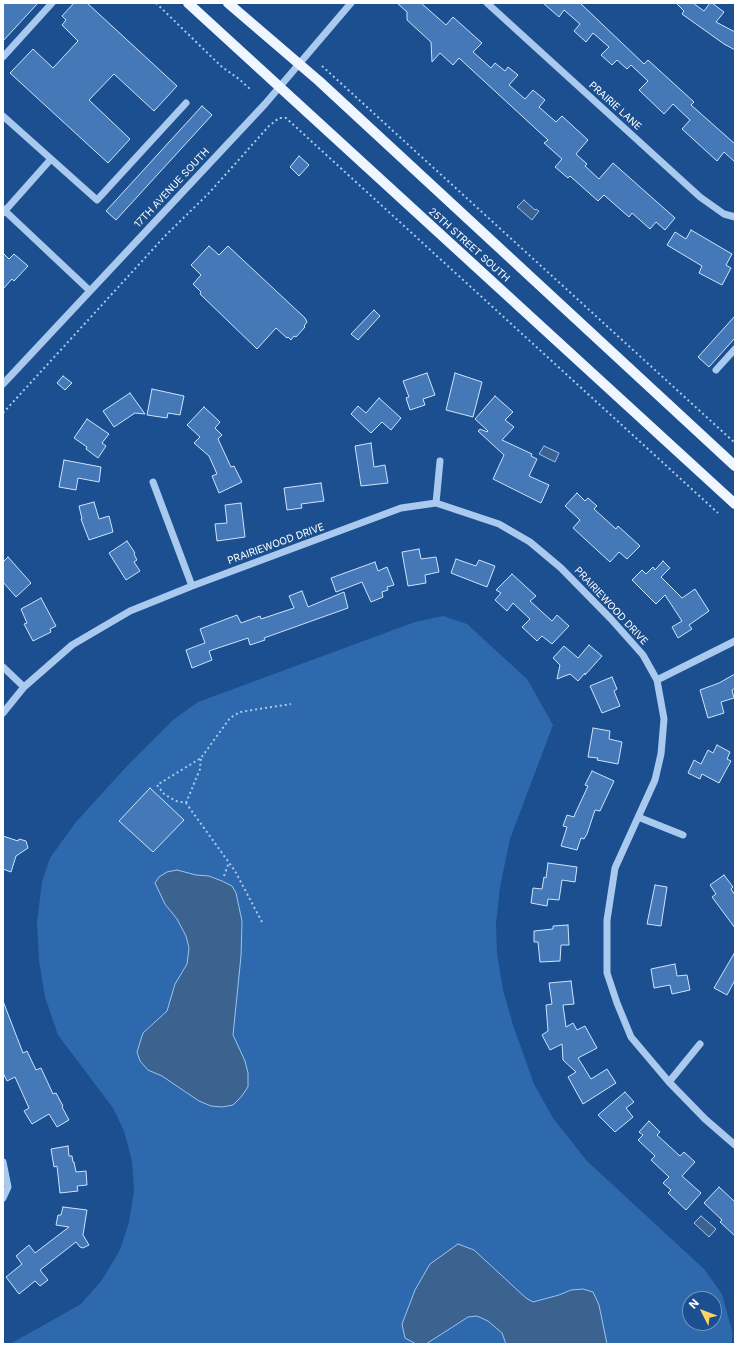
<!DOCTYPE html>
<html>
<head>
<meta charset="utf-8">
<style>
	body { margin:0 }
	#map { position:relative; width:738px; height:1347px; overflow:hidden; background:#1b4f8f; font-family:Inter,sans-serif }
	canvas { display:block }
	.frame { position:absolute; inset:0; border:4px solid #fff; pointer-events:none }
	.north { position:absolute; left:682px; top:1291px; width:40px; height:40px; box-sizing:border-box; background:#1b4f8f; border:1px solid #7695bc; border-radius:50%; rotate:312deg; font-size:11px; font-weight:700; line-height:16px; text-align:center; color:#fff }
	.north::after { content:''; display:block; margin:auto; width:14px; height:18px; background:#ffd166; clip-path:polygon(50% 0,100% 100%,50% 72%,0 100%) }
</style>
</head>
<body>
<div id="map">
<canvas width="738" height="1347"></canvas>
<div class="frame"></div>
<div class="north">N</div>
</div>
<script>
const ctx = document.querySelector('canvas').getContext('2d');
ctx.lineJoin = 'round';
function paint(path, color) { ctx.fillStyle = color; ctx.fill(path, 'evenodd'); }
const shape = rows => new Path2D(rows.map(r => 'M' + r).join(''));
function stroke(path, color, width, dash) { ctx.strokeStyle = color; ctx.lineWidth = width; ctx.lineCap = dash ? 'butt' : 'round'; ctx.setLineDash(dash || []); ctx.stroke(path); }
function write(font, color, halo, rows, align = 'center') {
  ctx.font = font + ' Inter,sans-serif'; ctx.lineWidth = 3.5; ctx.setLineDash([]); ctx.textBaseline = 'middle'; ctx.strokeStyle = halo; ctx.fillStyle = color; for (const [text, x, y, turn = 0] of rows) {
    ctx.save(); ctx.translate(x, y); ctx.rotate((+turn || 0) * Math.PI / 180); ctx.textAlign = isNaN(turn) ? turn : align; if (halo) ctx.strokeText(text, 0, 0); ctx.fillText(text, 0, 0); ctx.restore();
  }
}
paint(shape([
	[443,616,467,624,527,679,553,725,510,839,500,887,496,924,497,953,503,990,513,1025,534,1084,553,1118,587,1161,704,1269,722,1294,732,1331,732,1344,10,1344,81,1304,102,1280,120,1250,129,1222,134,1191,132,1161,124,1131,113,1108,58,1035,45,997,39,961,37,922,42,882,50,858,76,822,127,766,173,720,198,702,415,622],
	[690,1299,714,1299,714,1323,690,1323]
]), '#2e69ad');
const water = shape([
	[524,200,535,210,536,209,539,211,532,220,517,207,524,200],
	[544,446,559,453,555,462,539,454,544,446],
	[177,870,196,875,209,876,222,881,232,886,236,893,242,921,241,956,233,1035,245,1061,248,1073,248,1087,241,1097,233,1105,222,1107,211,1106,199,1101,162,1076,148,1070,140,1061,137,1052,143,1033,167,1011,175,984,187,964,189,948,186,936,177,919,165,904,155,883,159,877,167,872,177,870],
	[701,1216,716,1229,709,1237,694,1223,701,1216],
	[458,1244,474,1250,526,1298,533,1302,559,1295,571,1290,583,1289,593,1292,599,1305,607,1344,506,1344,502,1333,488,1321,477,1316,468,1317,426,1344,416,1344,405,1338,402,1324,415,1290,430,1264,458,1244]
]);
paint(water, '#3c6290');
stroke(water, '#9cc4f0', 1);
const building = shape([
	[3,3,38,3,3,41,3,3],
	[74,3,87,3,177,86,154,111,114,74,89,100,130,139,108,163,10,73,33,49,53,68,78,41,62,25,66,20,62,16,74,3],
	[397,3,421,3,446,25,453,17,482,43,473,52,491,68,495,63,505,71,508,67,518,75,509,85,525,99,533,90,545,100,539,107,556,122,562,116,588,140,576,154,587,164,585,166,599,179,613,163,675,218,665,230,656,222,650,229,632,213,629,217,604,195,598,201,570,176,568,178,555,167,562,159,544,143,548,140,459,58,453,65,440,53,432,62,431,42,407,20,407,12,397,3],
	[543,3,580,3,644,64,648,60,694,102,691,105,735,144,735,162,724,152,717,161,682,129,690,120,673,104,664,114,639,90,648,81,631,65,627,69,617,60,612,65,601,55,609,47,593,33,586,42,574,31,580,24,564,10,559,17,543,3],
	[676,3,693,3,704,11,710,3,712,3,724,12,716,22,735,32,735,50,724,44,682,14,684,11,676,3],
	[202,106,212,115,116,220,106,211,202,106],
	[299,156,309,165,299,176,290,167,299,156],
	[691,230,732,254,726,265,731,268,722,285,699,273,702,266,667,245,675,232,686,239,691,230],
	[209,246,219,255,228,246,305,318,307,322,304,326,305,327,296,337,294,336,291,340,288,337,287,338,276,328,257,349,200,294,201,292,193,284,201,275,191,265,209,246],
	[3,253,9,259,14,254,28,266,14,281,12,279,3,289,3,253],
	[374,310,380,316,358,340,351,334,374,310],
	[735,316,735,338,709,367,698,357,735,316],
	[427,373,435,395,423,399,425,405,410,410,406,398,409,397,403,381,427,373],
	[455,373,482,382,473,417,446,410,455,373],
	[63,376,72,383,65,390,57,383,63,376],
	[152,389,184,396,180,415,168,413,167,418,147,415,152,389],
	[130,393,145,414,135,413,114,427,103,411,130,393],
	[495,396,513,412,505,420,514,427,502,440,532,454,531,456,537,459,529,476,549,485,541,503,493,479,504,455,478,431,480,429,487,432,488,431,475,419,495,396],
	[379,398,401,418,391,430,382,422,371,433,351,414,358,406,366,413,379,398],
	[204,407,220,422,215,428,222,435,218,439,231,467,234,466,242,482,219,493,212,476,217,474,209,456,194,443,200,437,187,425,204,407],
	[87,419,109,434,102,443,106,446,98,458,86,449,87,447,74,438,87,419],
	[371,443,374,467,385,465,388,483,361,486,355,446,371,443],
	[64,460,101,467,99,482,78,478,76,490,59,487,64,460],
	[321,483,324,501,301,504,302,508,287,510,284,488,321,483],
	[577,493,585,501,588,498,597,506,594,509,616,529,618,526,640,546,627,559,619,552,610,562,573,528,580,520,565,506,577,493],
	[94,502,99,519,109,516,113,532,89,540,81,519,82,519,79,506,94,502],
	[241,503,245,537,217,541,215,524,227,523,225,505,241,503],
	[127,541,135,553,134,554,137,560,134,562,140,571,126,580,109,553,127,541],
	[419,549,421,559,436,557,439,572,425,575,426,583,408,586,402,552,419,549],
	[8,557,31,583,16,597,3,582,3,562,8,557],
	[456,559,476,566,479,560,495,566,487,587,451,573,456,559],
	[663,561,670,568,661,577,682,598,695,589,709,611,689,625,692,629,678,638,672,627,682,621,665,595,656,604,632,580,642,570,646,574,653,567,655,570,663,561],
	[375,562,378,571,387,567,394,585,387,587,388,590,382,592,383,597,371,602,362,582,336,592,331,578,375,562],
	[512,574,536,596,530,601,552,621,557,615,569,626,552,644,542,636,537,641,522,627,530,619,513,603,507,611,495,600,501,593,496,590,512,574],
	[302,591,308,607,344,592,348,608,264,638,265,640,250,645,248,638,209,651,212,660,192,668,186,650,205,643,200,629,237,615,241,623,260,616,261,619,294,608,289,596,302,591],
	[41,598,56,626,50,629,51,632,33,641,24,624,27,623,21,609,41,598],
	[589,645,602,656,585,675,585,673,578,681,570,674,557,679,560,665,553,658,564,646,578,658,589,645],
	[735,674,735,688,732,690,734,698,721,702,724,713,708,718,700,690,719,683,735,674],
	[612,677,617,689,614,691,620,706,602,713,590,686,612,677],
	[593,728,610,731,609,739,622,742,618,764,597,760,598,758,588,757,593,728],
	[717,745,730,752,727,759,731,761,719,783,702,774,700,779,688,773,694,760,701,764,708,750,713,753,717,745],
	[592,771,614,781,600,811,595,810,587,834,584,839,581,838,577,850,561,846,567,827,563,826,567,815,574,817,575,814,588,786,585,785,592,771],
	[150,788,184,820,153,852,119,821,150,788],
	[3,836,18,841,19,839,26,841,28,848,16,856,11,872,3,869,3,836],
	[548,863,577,867,575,882,562,880,559,900,548,899,547,906,531,903,533,888,542,889,544,877,546,878,548,863],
	[724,875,733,887,731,889,735,895,735,928,712,897,716,894,710,885,724,875],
	[655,885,667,887,661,926,647,924,655,885],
	[568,925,569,945,561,945,560,961,540,962,538,942,534,942,534,931,553,929,553,926,568,925],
	[735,952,735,980,727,995,714,988,735,952],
	[675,964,677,976,687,975,690,990,672,994,670,985,654,988,651,969,675,964],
	[571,981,574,1004,563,1005,566,1027,573,1023,577,1030,585,1026,597,1048,578,1058,591,1079,607,1069,616,1083,583,1104,568,1077,576,1072,563,1060,562,1044,550,1050,542,1035,548,1031,546,1005,552,1004,549,983,571,981],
	[3,1001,23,1053,27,1051,36,1070,41,1068,53,1094,56,1093,63,1106,62,1107,69,1120,57,1127,49,1114,32,1124,24,1111,29,1108,15,1077,7,1081,3,1073,3,1001],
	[625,1092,634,1102,626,1108,633,1117,615,1132,598,1115,625,1092],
	[649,1121,660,1132,657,1135,680,1156,684,1152,695,1162,682,1176,701,1193,686,1210,668,1193,671,1190,663,1183,669,1177,651,1160,655,1156,638,1140,643,1135,639,1132,649,1121],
	[68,1146,69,1156,72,1156,73,1162,74,1162,76,1172,86,1171,87,1185,77,1186,78,1191,60,1193,57,1166,54,1167,51,1149,68,1146],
	[719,1187,735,1202,735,1236,720,1222,722,1220,704,1203,719,1187],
	[63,1207,87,1210,83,1235,89,1245,83,1248,80,1247,76,1242,40,1270,48,1280,40,1286,35,1281,19,1294,6,1277,22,1264,16,1256,29,1245,35,1253,69,1227,56,1225,58,1215,61,1215,63,1207]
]);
paint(building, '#4478b7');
stroke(building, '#cfe3fa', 1);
stroke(shape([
	[156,3,222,67,239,79,251,90],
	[322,66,735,443],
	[3,413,165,236,209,193,269,126,279,118,286,118,718,513],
	[186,803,200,769,201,758],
	[224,876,229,862],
	[262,922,235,871,186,803,176,801,164,794,157,785,201,758,230,718,240,712,291,704]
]), '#a9c9ee', 2, [2, 3]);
stroke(shape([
	[487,3,700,197,724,214,735,217],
	[3,57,52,3],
	[3,116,97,200,186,103],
	[3,209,89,290],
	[3,213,51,159],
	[716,370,735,349],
	[3,384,265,104,351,3],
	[153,482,192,586],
	[436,503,440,461],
	[3,667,24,687],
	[657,680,735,641],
	[3,713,24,687,72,645,130,611,192,586,401,508,436,503,499,524,530,542,561,568,611,619,643,655,657,680,664,719,661,754,655,780,615,868,607,920,607,973,617,1003,631,1037,669,1082,705,1119,735,1145],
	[638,817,683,835],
	[669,1082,700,1044],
	[3,1162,8,1187,3,1198]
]), '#a9c9ee', 7);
stroke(shape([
	[188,3,735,504],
	[228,3,319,81,735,466]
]), '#f0f6ff', 10);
write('10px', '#fff', '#1b4f8f', [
	["PRAIRIE LANE",615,106,42],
	["17TH AVENUE SOUTH",172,188,-47],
	["25TH STREET SOUTH",469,245,42],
	["PRAIRIEWOOD DRIVE",276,544,-20],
	["PRAIRIEWOOD DRIVE",611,606,47]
]);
</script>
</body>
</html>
